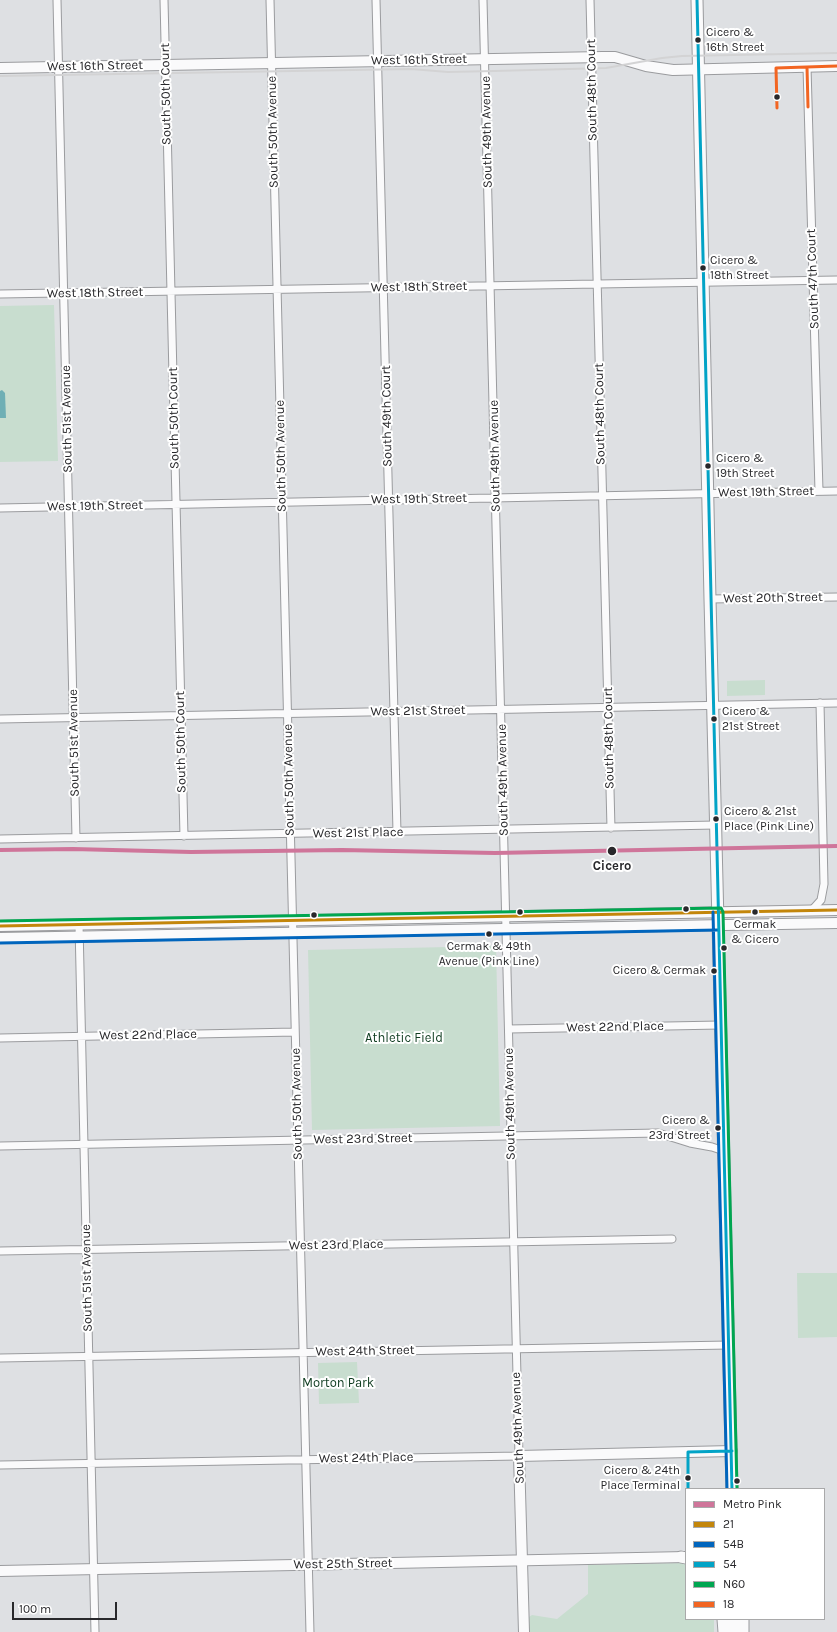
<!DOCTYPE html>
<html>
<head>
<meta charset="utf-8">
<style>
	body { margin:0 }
	#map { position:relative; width:837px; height:1632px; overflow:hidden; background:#dee0e3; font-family:Karla,sans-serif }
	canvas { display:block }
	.legend { position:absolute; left:685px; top:1488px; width:140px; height:132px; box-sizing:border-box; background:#fff; border:1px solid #a9a9aa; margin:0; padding:5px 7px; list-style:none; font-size:12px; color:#28282b }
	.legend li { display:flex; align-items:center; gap:8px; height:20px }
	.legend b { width:20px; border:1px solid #a9a9aa }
	.scale { position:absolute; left:12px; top:1602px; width:105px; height:18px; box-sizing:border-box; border:2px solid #28282b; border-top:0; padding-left:5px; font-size:12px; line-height:14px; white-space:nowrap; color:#28282b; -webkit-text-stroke:3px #fff; paint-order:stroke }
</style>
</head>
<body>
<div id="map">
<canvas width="837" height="1632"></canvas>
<ul class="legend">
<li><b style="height:5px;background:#cf759a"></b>Metro Pink</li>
<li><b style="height:5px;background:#c3860b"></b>21</li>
<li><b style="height:5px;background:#0065bd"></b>54B</li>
<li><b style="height:5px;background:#02a3c6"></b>54</li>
<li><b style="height:5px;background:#00a651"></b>N60</li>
<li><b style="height:5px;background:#f26522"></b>18</li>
</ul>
<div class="scale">100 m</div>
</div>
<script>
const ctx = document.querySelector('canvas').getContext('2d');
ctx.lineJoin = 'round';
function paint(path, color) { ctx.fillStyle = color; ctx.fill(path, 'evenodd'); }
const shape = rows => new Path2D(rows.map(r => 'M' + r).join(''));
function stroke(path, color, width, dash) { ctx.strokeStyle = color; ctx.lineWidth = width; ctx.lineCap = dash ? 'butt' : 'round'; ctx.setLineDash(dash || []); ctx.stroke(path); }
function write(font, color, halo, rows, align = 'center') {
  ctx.font = font + ' Karla,sans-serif'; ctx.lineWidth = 4; ctx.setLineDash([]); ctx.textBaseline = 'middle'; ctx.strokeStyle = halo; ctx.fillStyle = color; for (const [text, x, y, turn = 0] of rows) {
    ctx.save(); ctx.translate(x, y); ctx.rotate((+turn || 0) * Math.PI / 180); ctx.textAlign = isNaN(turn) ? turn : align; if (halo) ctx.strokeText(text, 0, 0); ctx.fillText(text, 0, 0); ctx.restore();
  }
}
paint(shape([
	[54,305,58,461,0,462,0,306],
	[765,680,765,695,727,696,727,681],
	[496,946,500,1126,312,1130,308,950],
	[797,1273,837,1273,837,1337,798,1338],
	[357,1362,359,1403,319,1404,318,1363],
	[682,1563,686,1564,686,1619,714,1619,714,1632,529,1632,529,1617,532,1615,557,1619,588,1594,588,1565]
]), '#c8ddcf');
paint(shape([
	[2,390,5,393,6,418,0,418,0,391]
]), '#6fafb5');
const street = shape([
	[57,0,76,838],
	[164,0,184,836],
	[270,0,310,1632],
	[376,0,397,832],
	[590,0,611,828],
	[807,67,819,491],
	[0,294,837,280],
	[0,508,837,491],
	[710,599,837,597],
	[0,719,837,703],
	[0,839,716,825],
	[812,910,821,900,824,884,820,703],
	[79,925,95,1632],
	[509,1029,720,1025],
	[0,1038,295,1032],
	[0,1146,658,1133,690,1143,712,1147,724,1151],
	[0,1251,672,1239],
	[0,1358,729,1345],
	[0,1465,519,1456,483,0]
]);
const secondary = shape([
	[0,68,603,57,615,57,646,66,673,70,837,66],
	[0,926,837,910],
	[0,938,837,923],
	[0,1571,686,1557],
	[524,1632,519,1456,732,1451]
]);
const primary = shape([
	[697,0,710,599,732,1489],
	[681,1557,686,1558],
	[723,1619,724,1632],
	[734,1619,734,1632],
	[743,1619,743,1632]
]);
stroke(street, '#9a9b9e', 9);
stroke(secondary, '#9a9b9e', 12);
stroke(primary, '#9a9b9e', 13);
stroke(street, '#fafafb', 7);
stroke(secondary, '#fafafb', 10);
stroke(primary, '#fafafb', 11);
stroke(shape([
	[0,76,411,69,448,72,494,71,606,68,662,58,682,56,837,53]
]), '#d3d3d4', 2);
stroke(shape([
	[0,926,837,910]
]), '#c3860b', 3);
stroke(shape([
	[713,912,727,1489],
	[0,943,718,930]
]), '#0065bd', 3);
stroke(shape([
	[697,0,732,1489],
	[688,1489,688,1452,732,1451]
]), '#02a3c6', 3);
stroke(shape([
	[0,921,721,908,723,912,737,1489]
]), '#00a651', 3);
stroke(shape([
	[807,67,808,107],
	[776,68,837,66],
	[776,68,777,108]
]), '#f26522', 3);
stroke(shape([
	[0,850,73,849,191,852,342,850,495,853,837,846]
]), '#cf759a', 4);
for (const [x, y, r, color] of [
	[698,40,3.5,"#28282b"],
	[777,97,3.5,"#28282b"],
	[703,268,3.5,"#28282b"],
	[708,466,3.5,"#28282b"],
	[714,719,3.5,"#28282b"],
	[716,819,3.5,"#28282b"],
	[612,851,5,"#28282b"],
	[686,909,3.5,"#28282b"],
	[520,912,3.5,"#28282b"],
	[755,912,3.5,"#28282b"],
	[314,915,3.5,"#28282b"],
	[489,934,3.5,"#28282b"],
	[724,948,3.5,"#28282b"],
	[714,971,3.5,"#28282b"],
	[718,1128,3.5,"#28282b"],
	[688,1478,3.5,"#28282b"],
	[737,1481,3.5,"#28282b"]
]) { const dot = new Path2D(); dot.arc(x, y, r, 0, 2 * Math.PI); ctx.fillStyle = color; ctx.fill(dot); stroke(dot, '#fff', 1.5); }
write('12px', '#28282b', '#fff', [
	["Cicero &",706,33],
	["16th Street",706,48],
	["Cicero &",710,261],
	["18th Street",710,276],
	["Cicero &",716,459],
	["19th Street",716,474],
	["Cicero &",722,712],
	["21st Street",722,727],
	["Cicero & 21st",724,812],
	["Place (Pink Line)",724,827],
	["Cermak",755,925,"center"],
	["& Cicero",755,940,"center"],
	["Cermak & 49th",489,947,"center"],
	["Avenue (Pink Line)",489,962,"center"],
	["Cicero & Cermak",706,971,"right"],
	["Cicero &",710,1121,"right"],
	["23rd Street",710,1136,"right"],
	["Cicero & 24th",680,1471,"right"],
	["Place Terminal",680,1486,"right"]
], 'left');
write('13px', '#28282b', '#fff', [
	["West 16th Street",419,60,-1],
	["West 16th Street",95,66,-1],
	["South 48th Court",592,90,-91],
	["South 50th Court",166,94,-91],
	["South 50th Avenue",273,132,-91],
	["South 49th Avenue",487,132,-91],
	["South 47th Court",813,279,-92],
	["West 18th Street",419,287,-1],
	["West 18th Street",95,293,-1],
	["South 48th Court",600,414,-91],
	["South 49th Court",387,416,-91],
	["South 50th Court",174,418,-91],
	["South 51st Avenue",67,419,-91],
	["South 50th Avenue",281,456,-91],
	["South 49th Avenue",495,456,-91],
	["West 19th Street",766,492,-1],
	["West 19th Street",419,499,-1],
	["West 19th Street",95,506,-1],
	["West 20th Street",773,598,-1],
	["West 21st Street",418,711,-1],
	["South 48th Court",609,738,-91],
	["South 50th Court",181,742,-91],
	["South 51st Avenue",74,743,-91],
	["South 50th Avenue",289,780,-91],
	["South 49th Avenue",503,780,-91],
	["West 21st Place",358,833,-1],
	["West 22nd Place",615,1027,-1],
	["West 22nd Place",148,1035,-1],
	["South 50th Avenue",297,1104,-91],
	["South 49th Avenue",510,1104,-91],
	["West 23rd Street",363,1139,-1],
	["West 23rd Place",336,1245,-1],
	["South 51st Avenue",87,1278,-91],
	["West 24th Street",365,1351,-1],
	["South 49th Avenue",518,1428,-92],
	["West 24th Place",366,1458,-1],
	["West 25th Street",343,1564,-1]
]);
write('bold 13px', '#28282b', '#fff', [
	["Cicero",612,866]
]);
write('13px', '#0f3c20', '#fff', [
	["Athletic Field",404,1038],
	["Morton Park",338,1383]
]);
</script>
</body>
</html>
